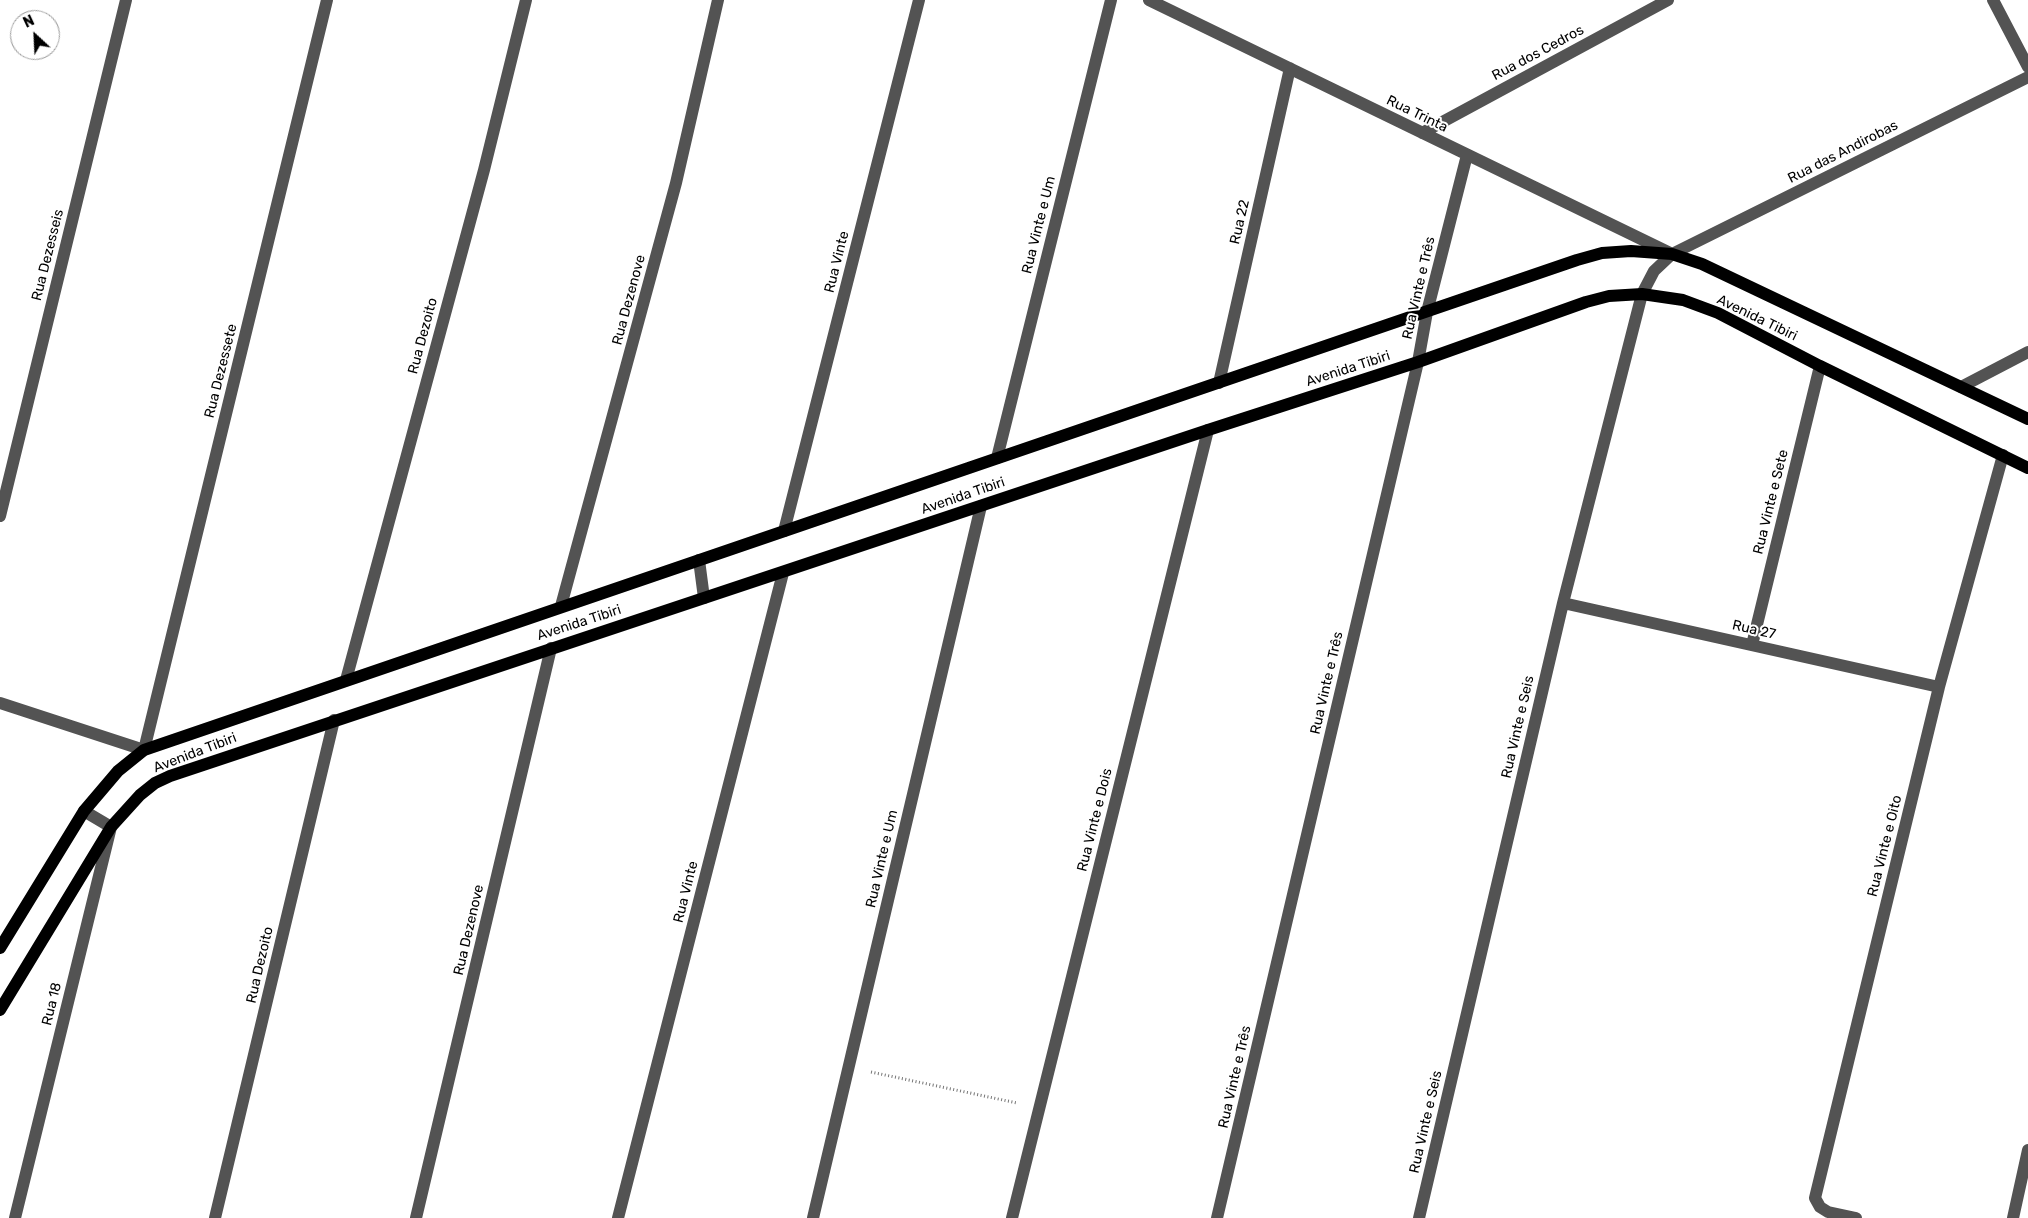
<!DOCTYPE html>
<html>
<head>
<meta charset="utf-8">
<style>
	body { margin:0 }
	#map { position:relative; width:2028px; height:1218px; overflow:hidden; background:#fff; font-family:Rubik,sans-serif }
	canvas { display:block }
	.north { position:absolute; left:10px; top:10px; width:50px; height:50px; box-sizing:border-box; background:#fff; border:1px solid #999; border-radius:50%; rotate:335deg; font-size:14px; font-weight:700; line-height:20px; text-align:center; color:#000 }
	.north::after { content:''; display:block; margin:auto; width:18px; height:22px; background:#000; clip-path:polygon(50% 0,100% 100%,50% 72%,0 100%) }
</style>
</head>
<body>
<div id="map">
<canvas width="2028" height="1218"></canvas>
<div class="north">N</div>
</div>
<script>
const ctx = document.querySelector('canvas').getContext('2d');
ctx.lineJoin = 'round';
const shape = rows => new Path2D(rows.map(r => 'M' + r).join(''));
function stroke(path, color, width, dash) { ctx.strokeStyle = color; ctx.lineWidth = width; ctx.lineCap = dash ? 'butt' : 'round'; ctx.setLineDash(dash || []); ctx.stroke(path); }
function write(font, color, halo, rows, align = 'center') {
  ctx.font = font + ' Rubik,sans-serif'; ctx.lineWidth = 4; ctx.setLineDash([]); ctx.textBaseline = 'middle'; ctx.strokeStyle = halo; ctx.fillStyle = color; for (const [text, x, y, turn = 0] of rows) {
    ctx.save(); ctx.translate(x, y); ctx.rotate((+turn || 0) * Math.PI / 180); ctx.textAlign = isNaN(turn) ? turn : align; if (halo) ctx.strokeText(text, 0, 0); ctx.fillText(text, 0, 0); ctx.restore();
  }
}
stroke(shape([
	[871,1072,1017,1103]
]), '#757575', 3, [1, 2.5]);
stroke(shape([
	[1149,0,1670,253],
	[1993,0,2028,67],
	[1422,133,1668,0],
	[1219,383,1290,68],
	[1961,387,2028,352],
	[997,458,1111,0],
	[0,516,126,0],
	[784,531,919,0],
	[699,560,704,598],
	[1563,603,1939,687],
	[561,606,676,183,718,0],
	[1752,645,1820,366],
	[346,680,484,170,526,0],
	[0,703,144,750,327,0],
	[15,1218,111,827,84,811],
	[215,1218,334,720],
	[416,1218,551,648],
	[618,1218,783,573],
	[813,1218,981,506],
	[1012,1218,1208,430],
	[1217,1218,1418,362,1427,312,1467,155],
	[1419,1218,1563,603,1642,294,1654,271,1672,254,2028,77],
	[1856,1218,1828,1212,1820,1207,1815,1198,1939,687,2003,455],
	[2013,1218,2028,1150]
]), '#535353', 12);
stroke(shape([
	[0,948,84,811,118,771,144,750,1577,260,1602,253,1631,251,1672,254,1702,264,2028,419],
	[0,1010,111,827,140,795,155,783,170,776,1208,430,1418,362,1586,302,1609,296,1642,294,1683,300,1718,313,1820,366,2028,468]
]), '#000', 12);
write('14px', '#000', '#fff', [
	["Rua dos Cedros",1538,53,-28],
	["Rua Trinta",1417,114,26],
	["Rua das Andirobas",1843,152,-27],
	["Rua 22",1240,222,-77],
	["Rua Vinte e Um",1039,225,-76],
	["Rua Dezesseis",48,255,-76],
	["Rua Vinte",837,262,-76],
	["Rua Vinte e Três",1419,288,-77],
	["Rua Dezenove",629,300,-75],
	["Avenida Tibiri",1757,318,26],
	["Rua Dezoito",423,336,-75],
	["Avenida Tibiri",1348,369,-18],
	["Rua Dezessete",221,371,-76],
	["Avenida Tibiri",963,496,-19],
	["Rua Vinte e Sete",1771,502,-76],
	["Avenida Tibiri",579,623,-18],
	["Rua 27",1754,630,13],
	["Rua Vinte e Três",1327,683,-77],
	["Rua Vinte e Seis",1518,727,-77],
	["Avenida Tibiri",195,753,-21],
	["Rua Vinte e Dois",1095,820,-76],
	["Rua Vinte e Oito",1885,846,-76],
	["Rua Vinte e Um",882,859,-77],
	["Rua Vinte",686,892,-76],
	["Rua Dezenove",469,930,-77],
	["Rua Dezoito",260,965,-77],
	["Rua 18",52,1004,-76],
	["Rua Vinte e Três",1235,1077,-77],
	["Rua Vinte e Seis",1426,1122,-77]
]);
</script>
</body>
</html>
